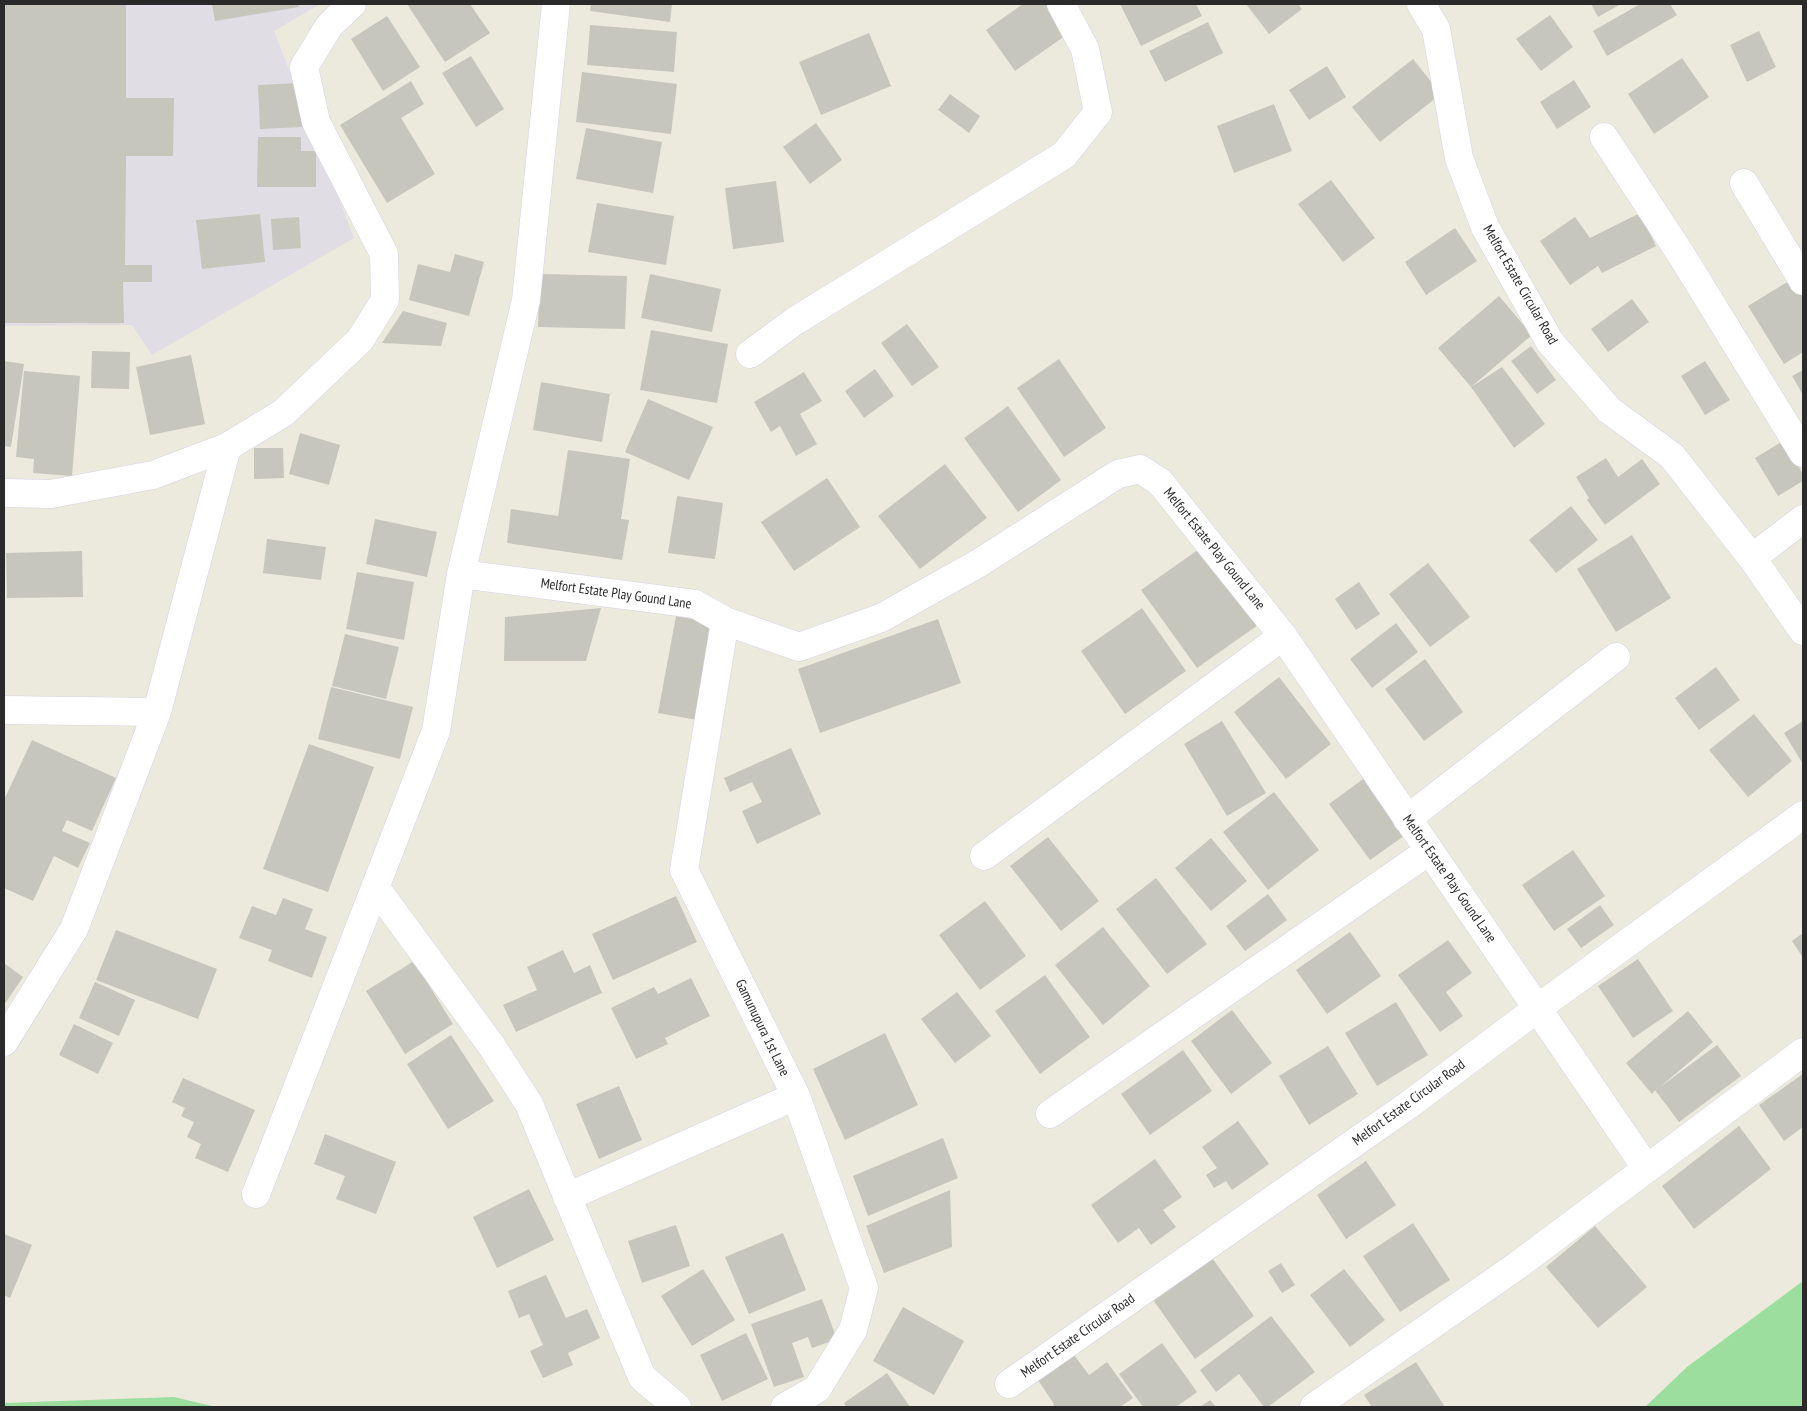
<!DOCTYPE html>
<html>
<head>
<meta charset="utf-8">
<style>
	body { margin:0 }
	#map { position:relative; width:1807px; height:1411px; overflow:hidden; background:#ebeadd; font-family:"PT Sans Narrow",sans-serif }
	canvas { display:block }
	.frame { position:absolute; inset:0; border:5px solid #2a2a2a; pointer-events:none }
</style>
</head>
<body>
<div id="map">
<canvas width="1807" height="1411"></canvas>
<div class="frame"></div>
</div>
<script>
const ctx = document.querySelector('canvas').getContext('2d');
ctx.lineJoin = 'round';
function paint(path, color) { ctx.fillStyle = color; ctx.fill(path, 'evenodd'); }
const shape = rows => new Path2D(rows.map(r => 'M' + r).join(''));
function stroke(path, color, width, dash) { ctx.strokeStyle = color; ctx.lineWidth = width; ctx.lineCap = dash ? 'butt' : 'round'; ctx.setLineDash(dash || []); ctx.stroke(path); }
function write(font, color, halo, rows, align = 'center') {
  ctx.font = font + ' "PT Sans Narrow",sans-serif'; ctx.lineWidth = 5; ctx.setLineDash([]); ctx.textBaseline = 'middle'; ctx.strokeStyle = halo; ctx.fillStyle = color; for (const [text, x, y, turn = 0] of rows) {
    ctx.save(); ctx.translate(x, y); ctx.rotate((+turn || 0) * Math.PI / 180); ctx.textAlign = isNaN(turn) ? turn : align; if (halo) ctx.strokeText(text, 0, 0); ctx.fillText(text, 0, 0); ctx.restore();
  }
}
paint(shape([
	[4,4,320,4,274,31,354,238,152,355,132,325,4,326]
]), '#e1dde4');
paint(shape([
	[1803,1281,1803,1407,1645,1407,1687,1367],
	[174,1397,216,1407,4,1407,4,1403]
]), '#9cde9d');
paint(shape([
	[4,4,126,4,126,98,174,98,173,156,126,156,125,265,152,265,152,282,123,282,124,323,4,323],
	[212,4,298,4,299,7,215,21],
	[407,4,470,4,490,33,445,62],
	[591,4,672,4,670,22,590,11],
	[1023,4,1053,4,1072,31,1015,71,986,30],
	[1120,4,1196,4,1202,16,1141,46],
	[1246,4,1298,4,1302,9,1269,34],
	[1591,4,1621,4,1598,17],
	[1640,4,1670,4,1677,15,1607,56,1593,31],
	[1550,15,1573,47,1541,71,1516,39],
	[387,16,420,67,383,91,351,39],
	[1208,22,1223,53,1165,82,1149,51],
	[590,25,677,32,674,72,587,65],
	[1759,31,1776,67,1747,82,1730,45],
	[869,33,891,86,821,115,799,62],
	[471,56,504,109,476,127,442,73],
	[1682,58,1709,97,1654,134,1628,94],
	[1413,59,1441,94,1380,142,1352,107],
	[1327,66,1346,97,1309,120,1289,90],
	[582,72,677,84,671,134,576,122],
	[1574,80,1591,107,1557,129,1540,102],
	[411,81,424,104,401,118,435,174,387,203,340,125],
	[300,83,302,127,260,129,258,85],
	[950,94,980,116,969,133,938,110],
	[1274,104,1292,151,1234,173,1217,126],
	[816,123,842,160,810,184,783,147],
	[586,128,662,142,653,193,576,179],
	[258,137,301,137,301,151,316,151,316,187,257,187],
	[1331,180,1375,238,1343,262,1298,204],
	[776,181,784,242,733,249,725,188],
	[597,203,674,216,666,265,588,252],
	[1640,213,1656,246,1602,273,1598,266,1570,285,1540,241,1575,217,1590,238],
	[260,214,265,262,202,269,196,220],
	[299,217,301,248,273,250,271,219],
	[1455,228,1477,261,1426,295,1405,262],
	[455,254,484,262,469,316,409,300,418,264,450,272],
	[1802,273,1803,275,1803,352,1784,364,1748,306],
	[540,274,627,276,625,329,538,327],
	[650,274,721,289,712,332,641,318],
	[1499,296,1532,335,1471,387,1438,348],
	[1632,299,1649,322,1608,352,1591,329],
	[403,311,447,323,441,346,382,343],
	[907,324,939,367,912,386,881,343],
	[651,330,728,344,717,403,640,390],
	[1531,346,1556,380,1537,394,1511,361],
	[92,351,130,352,129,389,91,388],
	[191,355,205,424,150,435,136,367],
	[1059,359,1106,428,1064,457,1017,388],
	[4,361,24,364,11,447,4,446],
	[1705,361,1730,400,1705,415,1681,376],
	[1502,367,1545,424,1514,448,1471,387],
	[875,369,894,396,864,418,845,391],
	[1803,370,1803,395,1792,376],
	[24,371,80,376,72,476,33,473,34,459,16,457],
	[804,372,822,401,800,414,817,444,796,456,780,426,771,432,754,402],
	[541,382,610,394,602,442,533,430],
	[648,399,713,427,689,480,625,452],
	[1008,406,1061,480,1018,512,964,438],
	[300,433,340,445,329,485,289,474],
	[1783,441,1803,474,1803,481,1778,496,1755,458],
	[254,448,283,448,284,478,254,479],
	[568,450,630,459,621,519,629,520,622,560,507,543,511,509,558,516],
	[1606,458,1618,477,1642,459,1660,484,1605,525,1587,500,1589,498,1576,477],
	[945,464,987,518,920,569,878,516],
	[827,478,860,527,794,571,761,522],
	[677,496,723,503,715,559,668,553],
	[1571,506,1598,540,1556,573,1529,540],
	[375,519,437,532,427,577,366,564],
	[1632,535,1671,598,1616,632,1577,569],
	[267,539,326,547,321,580,263,573],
	[1202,547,1258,625,1197,668,1141,590],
	[82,551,83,597,7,598,6,553],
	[1428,563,1470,617,1430,647,1389,594],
	[357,572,414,582,404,640,346,629],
	[1359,582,1380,614,1356,630,1335,599],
	[601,608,586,661,504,661,505,617],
	[1142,608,1186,671,1125,714,1081,651],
	[676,616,714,623,697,720,658,713],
	[938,619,961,683,820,733,798,669],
	[1396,623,1418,652,1372,688,1350,659],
	[345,634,399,647,386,699,332,686],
	[1425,659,1463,712,1424,741,1385,689],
	[1716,667,1740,700,1699,730,1675,698],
	[1279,677,1331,744,1286,779,1234,712],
	[331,687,413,707,400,759,318,739],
	[1754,714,1792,761,1748,797,1709,750],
	[1222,721,1266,793,1227,816,1184,744],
	[1803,721,1803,764,1784,733],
	[32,740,116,778,92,831,67,820,62,831,90,843,78,868,54,856,33,901,4,888,4,800],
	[309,744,374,767,328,892,263,869],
	[791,748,821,814,757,844,742,811,762,802,752,782,730,792,724,778],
	[1370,774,1411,831,1370,860,1329,804],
	[1274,792,1319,850,1268,890,1223,832],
	[1048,837,1099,901,1061,931,1010,866],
	[1211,838,1247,881,1211,911,1175,868],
	[1573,850,1605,896,1554,931,1522,885],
	[1156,878,1207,944,1167,974,1116,909],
	[1268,894,1287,920,1245,951,1226,926],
	[676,896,697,942,613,980,592,934],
	[283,898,313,909,305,929,327,937,312,978,268,961,272,950,239,938,252,906,276,915],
	[985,901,1026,956,980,990,939,935],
	[1600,905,1614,925,1581,948,1567,929],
	[1103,927,1150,986,1103,1025,1055,965],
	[116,930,217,969,198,1019,96,980],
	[1350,932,1381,976,1327,1014,1296,970],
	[1803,933,1803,958,1792,941],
	[1448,940,1472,973,1446,992,1463,1016,1440,1032,1398,975],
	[563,950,574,973,590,965,602,993,516,1032,503,1005,537,990,527,967],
	[1638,959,1673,1011,1633,1038,1598,986],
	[414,961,453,1024,405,1054,366,991],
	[4,963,23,977,4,1005],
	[1045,975,1090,1037,1040,1074,995,1011],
	[691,978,710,1016,665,1038,668,1044,636,1059,611,1008,654,987,658,994],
	[95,982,135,1000,119,1036,79,1018],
	[957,992,991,1036,955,1063,921,1019],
	[1396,1002,1428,1055,1377,1086,1345,1033],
	[1232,1010,1272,1063,1231,1094,1191,1041],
	[1688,1011,1713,1042,1660,1087,1717,1045,1741,1076,1679,1122,1655,1090,1652,1094,1626,1063],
	[74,1024,113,1043,98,1074,59,1055],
	[885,1033,918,1105,845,1140,813,1069],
	[451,1035,494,1101,448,1129,407,1064],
	[1328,1046,1358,1094,1309,1125,1279,1076],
	[1183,1050,1212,1091,1150,1135,1121,1094],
	[1803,1074,1803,1127,1784,1141,1759,1105],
	[183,1078,255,1110,228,1172,195,1158,201,1144,187,1137,194,1122,181,1116,185,1108,172,1102],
	[619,1086,642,1140,599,1159,576,1104],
	[1238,1121,1269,1164,1232,1190,1226,1181,1214,1188,1206,1175,1217,1168,1202,1147],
	[1739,1126,1771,1169,1694,1229,1662,1186],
	[325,1134,396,1162,376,1214,336,1199,345,1176,314,1164],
	[943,1138,958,1178,868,1216,853,1176],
	[1155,1159,1182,1197,1163,1210,1176,1227,1151,1245,1139,1228,1118,1243,1091,1205],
	[1366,1161,1396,1205,1346,1239,1317,1195],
	[529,1189,554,1240,497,1268,473,1217],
	[950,1190,952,1247,884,1273,866,1226],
	[1413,1223,1450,1280,1400,1312,1363,1256],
	[676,1225,690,1266,642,1283,628,1241],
	[1595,1226,1647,1287,1598,1328,1546,1267],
	[783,1233,806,1290,749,1314,725,1257],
	[4,1234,32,1245,10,1298,4,1295],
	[1210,1255,1254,1316,1195,1359,1151,1297],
	[1281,1263,1295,1285,1282,1293,1268,1271],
	[703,1269,735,1320,692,1346,661,1296],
	[1344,1269,1385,1320,1350,1347,1310,1295],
	[546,1275,566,1318,587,1309,600,1338,568,1353,573,1365,543,1378,530,1351,543,1345,529,1314,519,1318,508,1291],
	[822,1299,837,1339,812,1348,808,1337,792,1343,804,1377,774,1387,751,1324],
	[903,1307,964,1341,934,1395,873,1361],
	[1271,1316,1315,1372,1268,1407,1264,1407,1239,1374,1216,1392,1200,1370],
	[746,1333,768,1379,722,1401,700,1355],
	[1162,1343,1197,1392,1176,1407,1143,1407,1119,1374],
	[1074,1355,1089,1375,1107,1362,1133,1398,1120,1407,1054,1407,1053,1405,1054,1404,1038,1380],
	[1416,1362,1445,1407,1372,1407,1364,1395],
	[887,1373,910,1407,846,1407,844,1403],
	[1210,1400,1216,1407,1200,1407]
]), '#c7c6bc');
const minor = shape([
	[1421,4,1436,29,1459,158,1485,227,1550,342,1609,410,1672,456,1752,558,1803,631],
	[1604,137,1682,256,1803,453],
	[1744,183,1803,281],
	[750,354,795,321,1064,155,1098,112,1085,49,1061,4],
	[4,493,51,494,153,475,227,447,283,413,360,340,385,300,384,254,316,122,304,67,329,26,352,4],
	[1752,558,1803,519],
	[461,574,695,604,725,621,799,647,881,618,979,563,1118,474,1140,469,1160,482,1283,636,1647,1169],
	[725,621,684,870,796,1096,864,1288,853,1330,817,1389,785,1407],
	[4,710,157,712],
	[1407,819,1616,657],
	[984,856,1283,636],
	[376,888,491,1045,529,1104,642,1377,677,1407],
	[4,1042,74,929,157,712,227,447],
	[1050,1114,1429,851],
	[256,1194,436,731,461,574,526,300,556,4],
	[567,1197,796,1096],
	[1009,1384,1410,1104,1538,1008,1803,815],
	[1314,1407,1518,1265,1803,1052]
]);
stroke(minor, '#d4d2e2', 29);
stroke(minor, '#fff', 28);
write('14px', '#2a2a2a', '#fff', [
	["Melfort Estate Circular Road",1520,285,60],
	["Melfort Estate Play Gound Lane",1214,549,51],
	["Melfort Estate Play Gound Lane",616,594,8],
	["Melfort Estate Play Gound Lane",1449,879,55],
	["Gamunupura 1st Lane",762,1028,64],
	["Melfort Estate Circular Road",1409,1103,-36],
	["Melfort Estate Circular Road",1078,1336,-35]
]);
</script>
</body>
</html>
